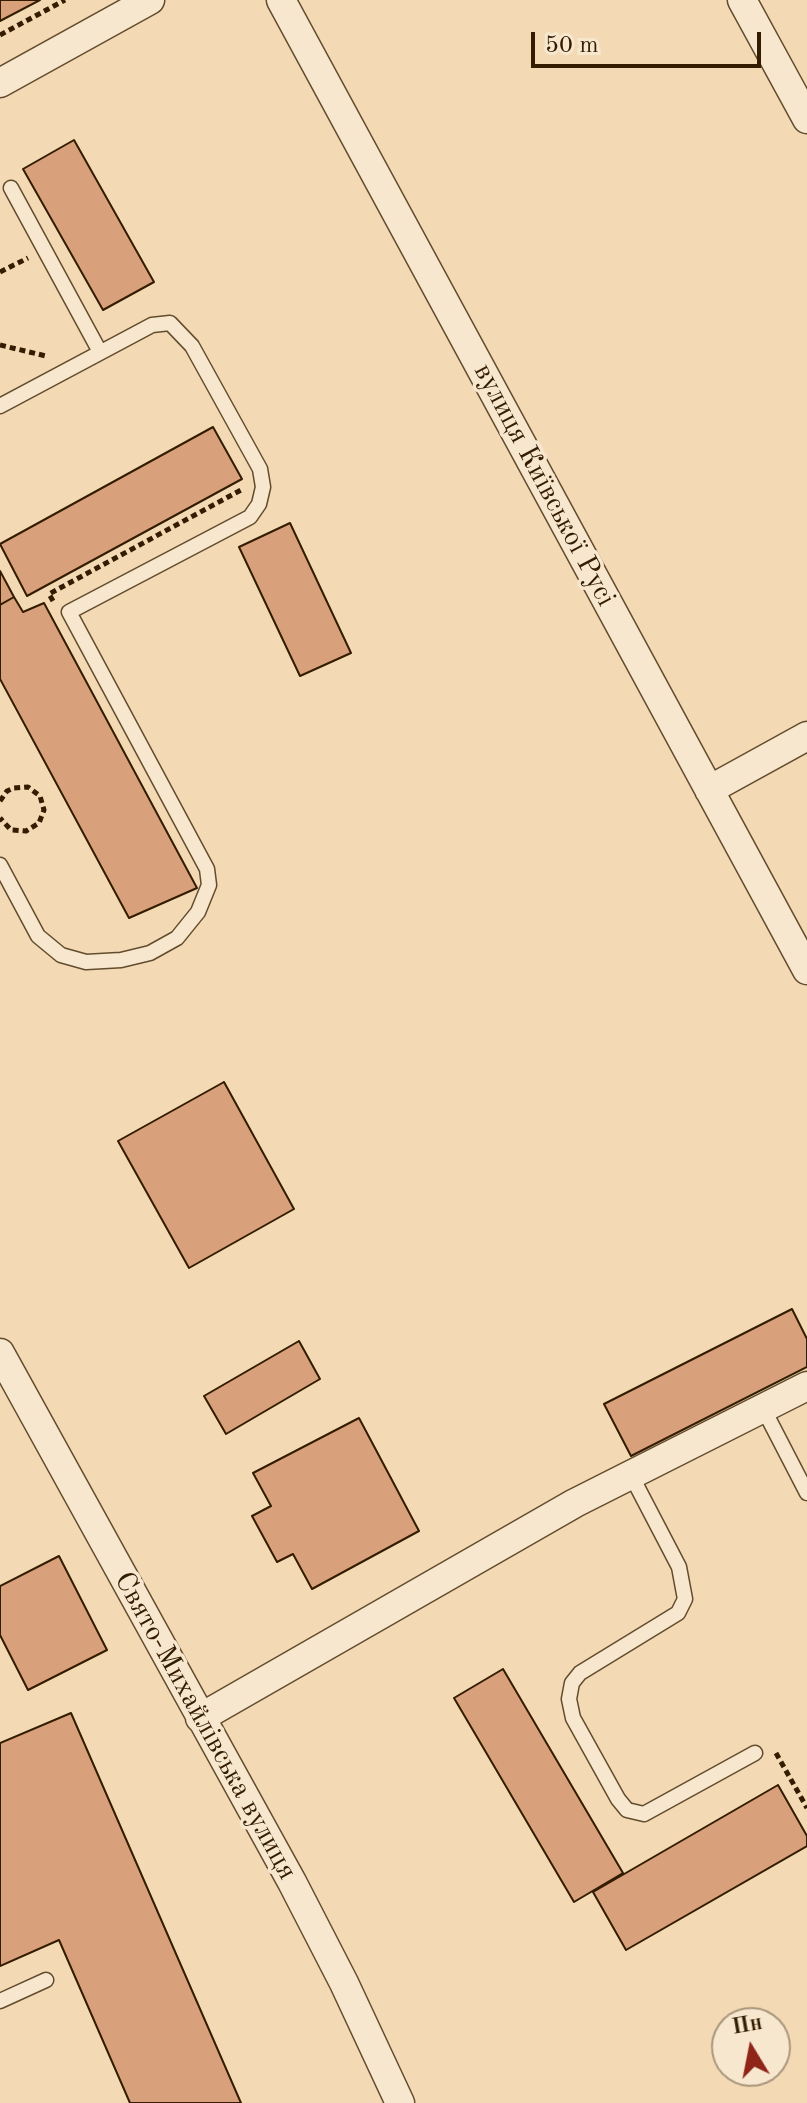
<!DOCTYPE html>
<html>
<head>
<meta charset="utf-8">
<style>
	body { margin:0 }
	#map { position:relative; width:807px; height:2103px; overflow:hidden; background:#f3dab4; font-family:"Old Standard TT",serif }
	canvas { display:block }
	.north { position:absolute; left:711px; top:2007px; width:80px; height:80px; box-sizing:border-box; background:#f7e7ce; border:2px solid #a9967c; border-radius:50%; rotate:350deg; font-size:22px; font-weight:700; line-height:32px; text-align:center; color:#331c00 }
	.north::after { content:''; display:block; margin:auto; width:28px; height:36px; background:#8f2418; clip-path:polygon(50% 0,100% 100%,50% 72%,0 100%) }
	.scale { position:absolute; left:531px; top:32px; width:230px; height:36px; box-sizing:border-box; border:4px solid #331c00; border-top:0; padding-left:10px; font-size:24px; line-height:28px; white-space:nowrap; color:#331c00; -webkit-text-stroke:6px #f7e7ce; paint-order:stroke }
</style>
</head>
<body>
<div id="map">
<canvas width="807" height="2103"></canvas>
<div class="north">Пн</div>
<div class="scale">50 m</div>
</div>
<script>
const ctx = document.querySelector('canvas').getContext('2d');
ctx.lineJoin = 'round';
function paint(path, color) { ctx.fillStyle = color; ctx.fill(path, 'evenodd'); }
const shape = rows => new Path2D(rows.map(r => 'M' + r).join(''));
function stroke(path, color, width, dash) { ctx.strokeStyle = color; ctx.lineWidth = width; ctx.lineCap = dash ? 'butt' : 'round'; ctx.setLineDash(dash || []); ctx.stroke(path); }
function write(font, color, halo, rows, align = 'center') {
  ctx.font = font + ' "Old Standard TT",serif'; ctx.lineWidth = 7; ctx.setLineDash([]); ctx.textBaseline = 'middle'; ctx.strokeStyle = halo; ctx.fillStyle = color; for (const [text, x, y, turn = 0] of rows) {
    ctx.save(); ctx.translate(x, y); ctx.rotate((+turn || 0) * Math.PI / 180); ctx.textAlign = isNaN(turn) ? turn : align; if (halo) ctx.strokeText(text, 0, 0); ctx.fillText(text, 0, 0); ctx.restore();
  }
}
const building = shape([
	[0,0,40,0,0,21,0,0],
	[74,140,154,282,103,310,23,169,74,140],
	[213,427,242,479,27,596,0,544,213,427],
	[290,523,351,653,300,676,239,547,290,523],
	[0,571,14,597,0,605,0,571],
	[14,597,23,612,44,603,197,888,129,918,0,679,0,605,14,597],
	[224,1082,294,1209,189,1268,118,1141,224,1082],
	[792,1309,807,1339,807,1367,631,1456,604,1404,792,1309],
	[299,1341,320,1379,226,1434,204,1396,299,1341],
	[359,1418,419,1531,312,1589,293,1554,277,1562,252,1516,271,1506,253,1473,359,1418],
	[59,1556,107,1650,28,1690,0,1635,0,1586,59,1556],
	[503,1669,623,1873,574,1902,454,1698,503,1669],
	[71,1713,241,2103,130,2103,59,1940,0,1966,0,1743,71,1713],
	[778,1785,807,1836,807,1846,626,1950,593,1892,778,1785]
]);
paint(building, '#d9a17b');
stroke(building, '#331c00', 2);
const lane = shape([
	[11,188,100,352],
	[0,406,152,325,170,323,192,346,260,469,263,487,259,504,250,517,69,612,207,869,209,885,198,912,177,938,150,953,121,960,86,962,61,955,38,936,0,865],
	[763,1408,807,1493],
	[631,1475,679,1567,685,1599,678,1613,580,1673,572,1683,569,1699,573,1718,618,1799,627,1810,644,1814,755,1753],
	[0,2001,46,1980]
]);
const street = shape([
	[281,0,807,970],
	[742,0,807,119],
	[0,83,150,0],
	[709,790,807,736],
	[0,1353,292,1882,344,1983,400,2103],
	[200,1718,575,1503,807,1386]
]);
stroke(lane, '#634c2d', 17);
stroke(street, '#634c2d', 31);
stroke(shape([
	[0,35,65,0],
	[0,272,28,258],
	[0,345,46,356],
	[53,601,49,594,241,490],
	[0,801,7,791,14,788,28,787,40,796,44,810,39,823,26,831,11,830,0,818],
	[776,1753,807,1808]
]), '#331c00', 5, [6, 4]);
stroke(lane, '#f7e7ce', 14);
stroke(street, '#f7e7ce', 28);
write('28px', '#331c00', '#f7e7ce', [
	["вулиця Київської Русі",544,485,62],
	["Свято-Михайлівська вулиця",205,1726,61]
]);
</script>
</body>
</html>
